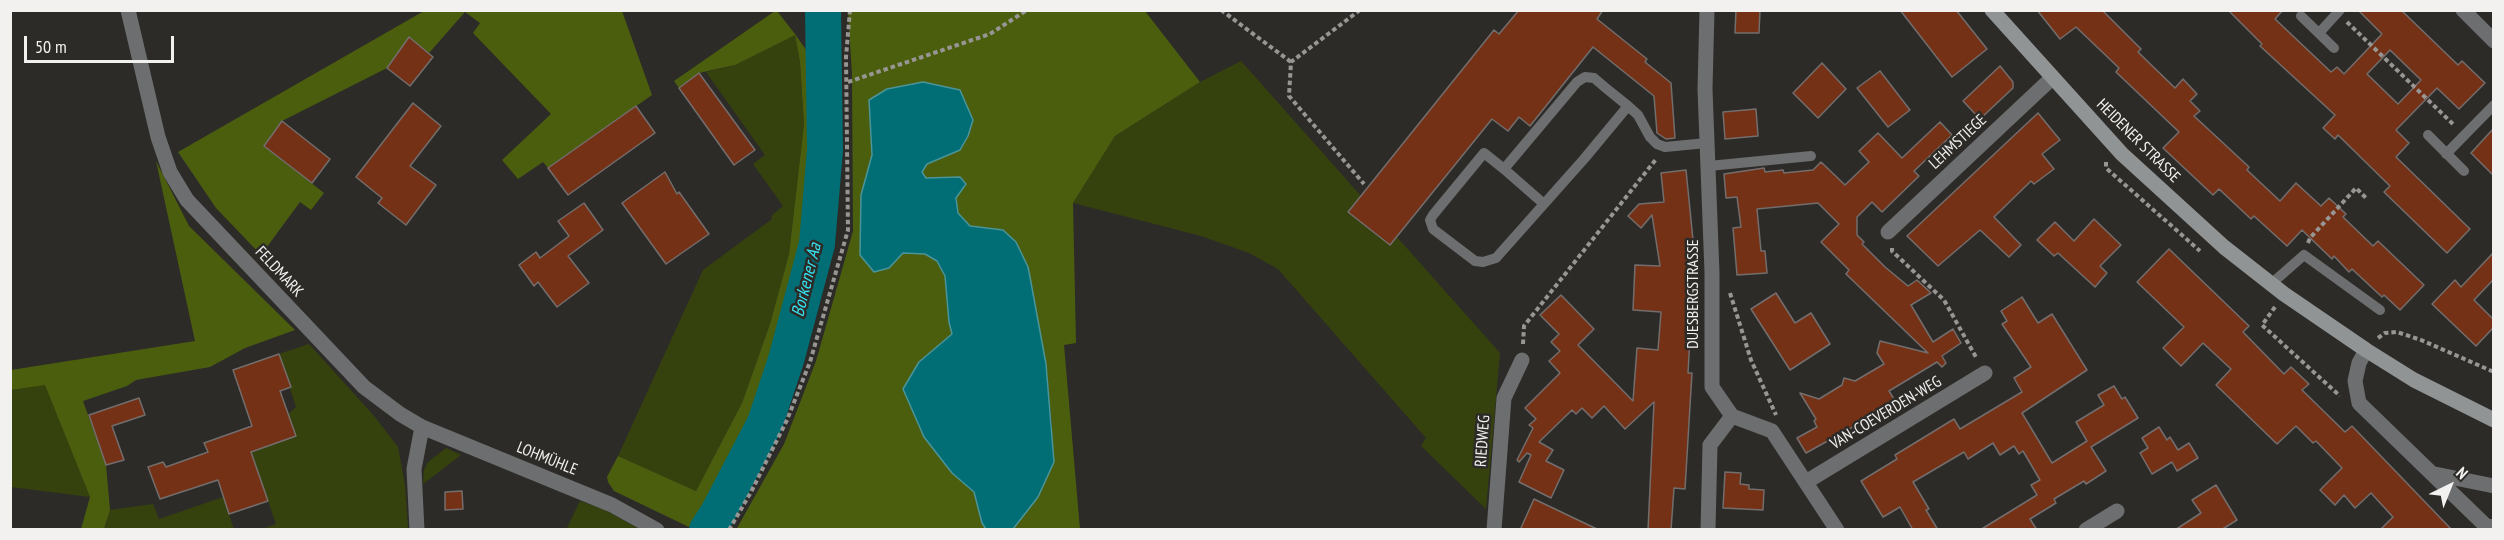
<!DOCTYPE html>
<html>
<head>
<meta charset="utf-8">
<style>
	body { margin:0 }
	#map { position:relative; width:2504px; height:540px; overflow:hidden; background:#2d2b28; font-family:"PT Sans Narrow",sans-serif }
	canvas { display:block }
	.frame { position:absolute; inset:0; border:12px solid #f3f1f0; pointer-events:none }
	.north { position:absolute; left:2420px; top:456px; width:60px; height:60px; -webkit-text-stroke:4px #2d2b28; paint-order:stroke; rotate:43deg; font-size:16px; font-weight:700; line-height:24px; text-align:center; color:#f3f1f0 }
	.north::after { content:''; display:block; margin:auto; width:21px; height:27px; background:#f3f1f0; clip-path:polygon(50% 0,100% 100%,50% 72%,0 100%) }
	.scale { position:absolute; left:24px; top:36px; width:150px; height:27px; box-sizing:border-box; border:3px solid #f3f1f0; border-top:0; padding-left:8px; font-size:18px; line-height:21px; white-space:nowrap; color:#f3f1f0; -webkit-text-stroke:4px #2d2b28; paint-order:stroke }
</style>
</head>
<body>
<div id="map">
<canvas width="2504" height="540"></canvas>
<div class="frame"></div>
<div class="north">N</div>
<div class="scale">50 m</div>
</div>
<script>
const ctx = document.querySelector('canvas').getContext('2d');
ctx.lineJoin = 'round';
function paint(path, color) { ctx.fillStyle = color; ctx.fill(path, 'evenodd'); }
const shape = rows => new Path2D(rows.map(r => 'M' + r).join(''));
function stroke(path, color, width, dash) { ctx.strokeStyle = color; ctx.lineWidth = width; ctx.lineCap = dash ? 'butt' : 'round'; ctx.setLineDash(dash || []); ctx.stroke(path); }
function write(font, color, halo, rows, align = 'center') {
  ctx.font = font + ' "PT Sans Narrow",sans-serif'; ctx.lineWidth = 5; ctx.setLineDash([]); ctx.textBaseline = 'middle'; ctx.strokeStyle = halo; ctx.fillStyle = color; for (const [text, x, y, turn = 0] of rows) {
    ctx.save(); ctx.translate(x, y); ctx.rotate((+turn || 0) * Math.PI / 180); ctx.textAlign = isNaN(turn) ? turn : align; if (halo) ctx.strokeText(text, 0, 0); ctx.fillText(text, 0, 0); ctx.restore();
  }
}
paint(shape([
	[795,34,800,62,804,124,789,254,770,324,742,403,696,491,618,456,703,270,772,219,771,216,783,206,753,164,765,155,706,72,735,65],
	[1241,61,1361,196,1367,226,1390,245,1397,237,1500,353,1486,509,1421,446,1426,438,1278,269,1249,253,1201,236,1073,203,1115,136,1200,82],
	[309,344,375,417,398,447,405,485,408,529,262,529,276,524,251,452,296,436,288,414,296,407,279,354],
	[45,384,90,497,11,487,11,390],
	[446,448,461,455,423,484,424,470,428,462],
	[223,497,234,529,104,530,110,510,153,504,159,519],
	[580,501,605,510,641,530,566,530]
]), '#35420d');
paint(shape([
	[424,11,622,11,652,95,548,168,543,162,518,179,502,160,551,114,473,33,480,23,465,12,429,53,409,38,387,68,282,121,264,146,324,193,311,210,300,202,261,255,216,208,178,152],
	[775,11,777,11,795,34,811,57,811,165,805,227,792,291,775,350,752,412,724,469,689,527,614,491,608,482,607,477,618,456,696,491,742,403,770,324,789,254,804,124,800,62,795,35,735,65,699,73,679,88,674,81],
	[848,11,1145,11,1200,82,1115,136,1073,203,1076,343,1064,345,1080,529,1013,529,1052,426,1046,364,1030,277,1003,230,970,226,958,213,956,198,926,178,922,172,926,164,960,150,869,101,872,155,861,195,889,268,902,253,925,254,937,261,945,276,949,322,953,334,919,362,952,473,974,492,982,523,986,529,736,530,784,444,816,361,853,231,852,74],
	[156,161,189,226,295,330,245,348,210,367,136,380,127,386,83,401,106,465,110,510,104,529,81,529,90,497,45,385,11,390,11,370,195,341]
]), '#4b5e0e');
const water = shape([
	[923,82,960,90,973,120,968,136,960,150,927,164,922,172,926,178,960,177,966,184,956,198,958,213,970,226,1003,230,1016,242,1028,267,1030,277,1046,364,1054,462,1038,497,1013,529,986,529,982,523,974,492,952,473,924,437,903,389,919,362,952,334,949,322,945,276,937,261,925,254,903,253,889,268,874,272,860,255,861,195,872,155,869,100,887,89,923,82]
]);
paint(water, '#016d74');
stroke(water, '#4a9599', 1.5);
stroke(shape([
	[707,530,718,513,765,423,786,360,817,244,825,150,823,10]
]), '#016d74', 36);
const building = shape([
	[1519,10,1603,10,1597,19,1647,59,1645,62,1671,83,1675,138,1666,139,1657,133,1654,96,1593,47,1530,126,1519,117,1508,131,1492,119,1390,245,1348,212,1494,30,1499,34,1519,10],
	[1736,10,1760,10,1759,33,1735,33,1736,10],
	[1900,10,1956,10,1987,49,1952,77,1900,10],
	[2037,10,2102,10,2141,49,2138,52,2175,88,2183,79,2197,94,2190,101,2200,111,2194,116,2249,167,2247,170,2280,201,2296,183,2321,206,2329,198,2346,214,2343,217,2373,246,2378,241,2424,285,2400,310,2384,295,2382,297,2352,269,2349,272,2334,256,2332,259,2302,230,2287,246,2254,216,2251,219,2219,189,2213,195,2163,148,2179,132,2116,72,2119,68,2076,27,2060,39,2037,10],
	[2228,10,2283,10,2275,19,2331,72,2337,67,2344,74,2382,34,2358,10,2401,10,2458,65,2462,61,2485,83,2459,109,2437,88,2396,130,2409,143,2396,157,2470,229,2447,253,2384,192,2390,186,2338,135,2335,139,2323,128,2335,115,2260,46,2262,44,2228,10],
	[2390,50,2421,80,2398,104,2367,74,2390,50],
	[409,37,433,57,410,86,387,68,409,37],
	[1822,63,1846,89,1818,118,1793,93,1822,63],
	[2000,66,2013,82,2013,88,1980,119,1963,101,2000,66],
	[1880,71,1910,110,1888,127,1857,88,1880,71],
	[699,73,755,150,734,165,679,88,699,73],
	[413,103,441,126,410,166,436,185,406,225,378,203,382,198,356,177,413,103],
	[636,106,655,133,568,195,548,168,636,106],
	[1756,109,1758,136,1725,139,1723,112,1756,109],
	[2038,113,2060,140,2042,154,2054,169,2034,184,2031,181,1994,217,2021,245,2009,257,1980,230,1938,266,1907,236,2038,113],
	[282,121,330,159,312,183,264,146,282,121],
	[1940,122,1952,135,1914,171,1919,176,1882,212,1872,202,1857,217,1857,235,1864,242,1862,244,1885,267,1908,286,1917,280,1931,293,1911,305,1933,342,1953,329,1961,343,1942,356,1946,363,1942,367,1937,362,1889,391,1894,399,1868,416,1869,418,1806,453,1797,438,1817,427,1814,421,1816,419,1800,393,1819,399,1842,385,1844,378,1855,381,1884,364,1877,353,1880,341,1928,353,1846,274,1849,270,1821,242,1839,224,1818,203,1757,209,1761,251,1765,251,1767,273,1737,275,1733,228,1741,227,1737,197,1726,198,1724,174,1764,168,1765,172,1783,170,1784,173,1813,170,1821,162,1845,185,1869,162,1859,151,1878,133,1902,158,1940,122],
	[2493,129,2493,175,2471,153,2493,129],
	[1686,170,1694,250,1689,321,1691,321,1688,373,1692,373,1685,489,1674,488,1671,530,1648,530,1654,402,1625,429,1604,406,1592,418,1582,408,1576,414,1572,410,1539,442,1553,450,1546,461,1564,470,1551,498,1519,482,1531,455,1527,453,1519,462,1517,460,1533,428,1529,425,1536,419,1525,408,1560,373,1549,361,1560,351,1551,342,1559,334,1540,315,1561,295,1594,329,1578,345,1633,401,1637,348,1658,350,1661,312,1633,310,1635,265,1660,266,1652,215,1641,228,1628,216,1639,204,1664,202,1661,173,1686,170],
	[665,172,677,194,679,192,709,234,666,264,622,203,665,172],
	[584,203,603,230,568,256,589,283,557,307,538,282,534,286,519,265,536,252,540,258,569,236,558,221,584,203],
	[2094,219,2121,245,2100,266,2107,273,2095,287,2058,253,2054,256,2037,240,2055,222,2074,241,2094,219],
	[2169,249,2249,326,2243,332,2284,374,2291,367,2309,384,2302,390,2345,432,2352,426,2452,530,2380,530,2393,517,2371,493,2355,508,2344,495,2335,505,2320,490,2342,468,2316,441,2313,443,2296,426,2277,444,2216,385,2231,369,2203,343,2181,366,2163,348,2184,327,2137,282,2169,249],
	[2493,253,2493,280,2474,300,2493,319,2493,328,2476,346,2432,304,2455,280,2461,287,2493,253],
	[1776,293,1795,323,1811,313,1830,344,1790,370,1751,309,1776,293],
	[2022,297,2038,323,2052,314,2087,370,2022,413,2052,463,2087,441,2076,422,2104,405,2098,395,2114,386,2122,399,2125,397,2138,418,2091,447,2106,471,2086,484,2084,481,2054,499,2056,503,2030,519,2037,530,1980,530,2037,495,2031,485,2040,480,2023,451,2019,454,2014,446,2000,455,1993,443,1968,459,1964,452,1913,482,1929,509,1926,510,1938,530,1913,530,1900,507,1883,517,1861,481,1897,459,1895,455,1954,419,1960,429,2022,392,2014,378,2031,367,2002,324,2007,321,2001,311,2022,297],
	[279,354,291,387,280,391,296,436,251,452,268,501,229,514,218,480,160,499,148,467,163,462,166,467,208,452,204,443,252,426,233,370,279,354],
	[139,398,145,415,112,426,124,460,106,465,89,415,139,398],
	[2159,427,2167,440,2170,437,2178,450,2189,443,2198,458,2177,471,2172,462,2152,474,2140,453,2148,448,2142,438,2159,427],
	[1725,472,1741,473,1740,484,1749,485,1749,489,1764,490,1763,510,1723,508,1725,472],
	[2216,485,2237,520,2221,530,2175,530,2201,513,2192,500,2216,485],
	[462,491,463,509,445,510,445,492,462,491],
	[1534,499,1599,530,1520,530,1534,499]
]);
paint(building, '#753115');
stroke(building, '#736e6d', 1.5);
stroke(shape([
	[1221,10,1291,62],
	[1360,10,1291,62,1289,96,1364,184],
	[2347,22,2454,125],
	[848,82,990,34,1027,10],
	[2106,162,2106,168,2200,251],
	[2308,243,2310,238,2356,188,2366,198],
	[1892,248,1892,251,1944,300,1977,359],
	[1730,293,1751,360,1776,415],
	[2275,307,2262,325,2340,396],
	[2378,338,2385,333,2397,332,2421,340,2494,372],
	[1523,344,1524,326,1657,158],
	[729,530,751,492,787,420,810,362,848,230,846,57,850,10]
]), '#989694', 4, [4.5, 3]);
stroke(shape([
	[2301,16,2334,48],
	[2319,33,2340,10],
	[1628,106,1584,159,1496,258,1483,262,1475,261,1433,229,1430,220,1433,215,1484,153,1504,169,1577,82,1585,77,1594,78,1607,89,1628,106,1638,115,1650,137,1657,144,1665,147,1707,143],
	[2428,135,2464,171],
	[2446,154,2494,105],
	[1709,166,1811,156],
	[1504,169,1544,204],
	[2271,284,2304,255,2380,310]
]), '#6c6e6f', 10);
stroke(shape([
	[128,10,158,137,170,172,187,200,364,387,400,414,422,427,612,505,657,530],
	[1707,10,1705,89,1712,273,1712,387,1732,416,1772,431,1837,530],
	[2463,10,2494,41],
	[1888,232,2052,78],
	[2366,350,2359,363,2355,381,2359,403,2486,526,2494,527],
	[2435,474,2494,486],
	[1806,482,1985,373],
	[417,530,414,469,422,427],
	[1494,530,1504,398,1522,360],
	[1708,530,1710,445,1732,416],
	[2086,530,2117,511]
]), '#6c6e6f', 15);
stroke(shape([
	[1992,10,2122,154,2224,247,2284,294,2366,350,2414,380,2494,420]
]), '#919494', 15);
write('16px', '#f3f1f0', '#2d2b28', [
	["HEIDENER STRASSE",2138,141,45],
	["LEHMSTIEGE",1958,142,-43],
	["FELDMARK",279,272,47],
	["DUESBERGSTRASSE",1693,294,-90],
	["VAN-COEVERDEN-WEG",1886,413,-31],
	["RIEDWEG",1483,441,-86],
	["LOHMÜHLE",547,459,22]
]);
write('italic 18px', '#36e3f1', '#2d2b28', [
	["Borkener Aa",807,280,-76]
]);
</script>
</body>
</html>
